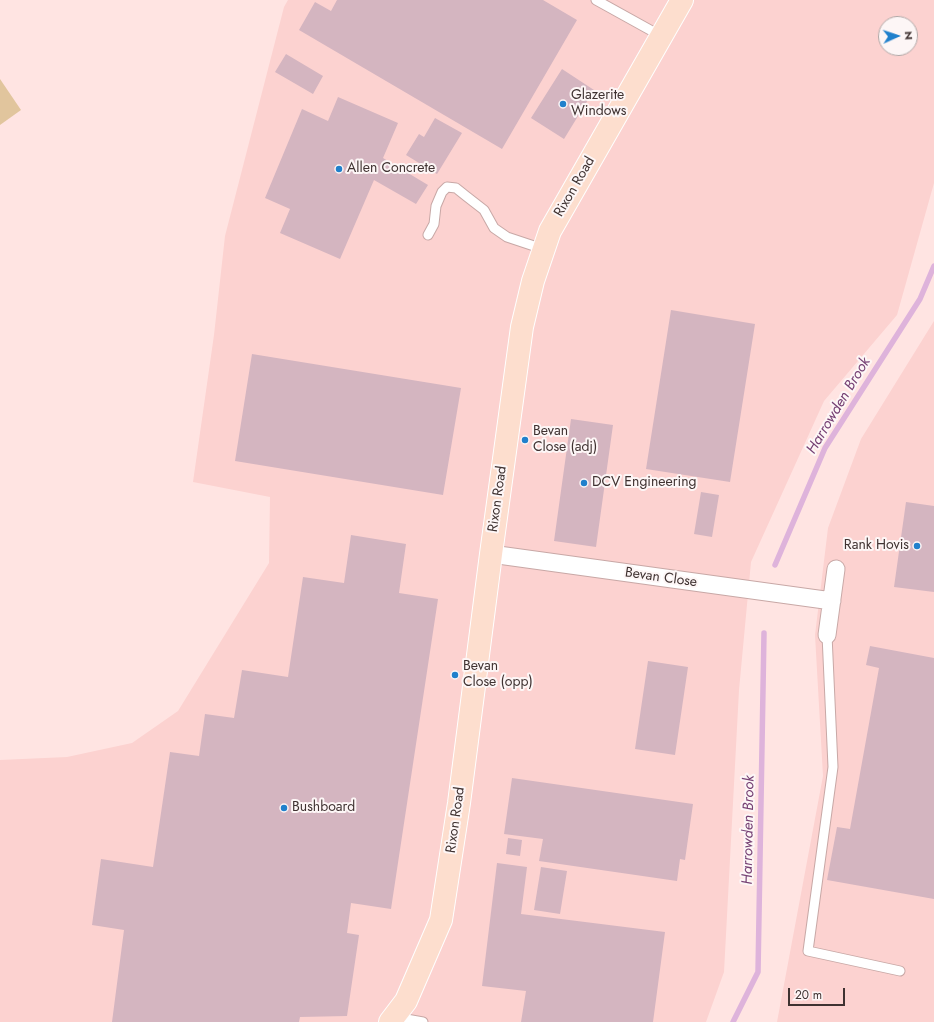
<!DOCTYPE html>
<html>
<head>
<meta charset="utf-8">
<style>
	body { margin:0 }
	#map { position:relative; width:934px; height:1022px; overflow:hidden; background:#ffe4e2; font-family:Jost,sans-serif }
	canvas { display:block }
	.north { position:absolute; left:878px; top:16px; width:40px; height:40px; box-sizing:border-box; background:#fdf6f6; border:1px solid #b1a8a7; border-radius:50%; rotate:87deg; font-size:11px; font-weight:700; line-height:16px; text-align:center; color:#3f3231 }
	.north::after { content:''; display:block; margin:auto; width:14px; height:18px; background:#2080cc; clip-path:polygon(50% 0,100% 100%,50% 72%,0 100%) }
	.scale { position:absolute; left:788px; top:988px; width:57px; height:18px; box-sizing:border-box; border:2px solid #3f3231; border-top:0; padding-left:5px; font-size:12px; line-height:14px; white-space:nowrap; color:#3f3231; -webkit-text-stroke:3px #fdf6f6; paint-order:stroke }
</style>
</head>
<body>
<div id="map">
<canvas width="934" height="1022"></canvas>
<div class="north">N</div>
<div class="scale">20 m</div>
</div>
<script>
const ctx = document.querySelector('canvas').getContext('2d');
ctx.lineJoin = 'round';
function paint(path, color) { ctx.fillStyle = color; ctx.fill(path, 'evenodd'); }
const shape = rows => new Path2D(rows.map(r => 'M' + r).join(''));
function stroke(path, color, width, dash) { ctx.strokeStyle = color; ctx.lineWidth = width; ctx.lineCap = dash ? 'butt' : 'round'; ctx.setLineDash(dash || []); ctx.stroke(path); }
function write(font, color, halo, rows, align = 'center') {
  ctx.font = font + ' Jost,sans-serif'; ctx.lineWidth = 4; ctx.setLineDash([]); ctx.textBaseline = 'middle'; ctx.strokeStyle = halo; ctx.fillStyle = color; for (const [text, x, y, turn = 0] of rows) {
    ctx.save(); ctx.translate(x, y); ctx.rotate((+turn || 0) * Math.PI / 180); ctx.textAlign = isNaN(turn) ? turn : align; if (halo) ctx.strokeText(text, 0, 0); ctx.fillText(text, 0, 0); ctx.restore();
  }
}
paint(shape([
	[288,0,934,0,934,183,897,315,824,401,751,562,739,690,724,972,706,1022,0,1022,0,760,67,757,132,743,178,711,269,563,270,497,193,482,214,335,225,236,284,7],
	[886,24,910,24,910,48,886,48],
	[934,321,934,1022,777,1022,823,776,815,635,828,528,861,439]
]), '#fcd2d0');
paint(shape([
	[0,79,21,110,0,125]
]), '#e1c59d');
stroke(shape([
	[775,565,825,448,920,299,934,266],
	[733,1022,758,972,764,633]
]), '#deb3db', 5.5);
paint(shape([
	[337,0,543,0,577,20,502,149,299,30,315,2,331,11],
	[286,54,323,76,313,94,275,72],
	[562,69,594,90,564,139,531,118],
	[338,97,398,123,383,158,428,185,416,204,374,180,340,259,280,233,290,209,265,198,302,109,328,121],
	[435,118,462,133,437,174,406,155,419,134,424,137],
	[671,310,755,324,730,482,646,469],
	[252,354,461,388,443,495,235,461],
	[571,419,613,425,596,547,554,541],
	[701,492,719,495,712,537,694,534],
	[906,502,934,506,934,592,894,587],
	[351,535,406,544,399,593,438,599,391,909,351,903,347,933,359,935,347,1016,300,1017,299,1022,112,1022,124,930,92,925,101,859,153,867,170,752,199,756,205,714,234,718,242,670,288,677,303,577,344,583],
	[870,646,934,658,934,899,827,880,837,827,850,829,879,668,866,665],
	[648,661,688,667,675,755,635,749],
	[512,778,693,804,685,860,680,859,677,881,539,861,543,839,504,834],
	[508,838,522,840,520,856,506,854],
	[497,863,527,867,521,914,665,932,653,1022,521,1022,526,991,482,986],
	[541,867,567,871,560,914,534,910]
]), '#d4b5c0');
const lane = shape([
	[596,0,661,36],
	[428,235,434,224,436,206,442,192,447,187,456,188,466,196,484,210,494,228,507,237,543,249],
	[827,635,833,767,808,951,900,971],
	[395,1017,423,1022]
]);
const street = shape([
	[491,554,832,601],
	[827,635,836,569]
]);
const primary = shape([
	[390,1022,406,1001,441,920,459,803,491,554,522,327,533,281,550,231,682,0]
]);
stroke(lane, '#c8a8a6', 11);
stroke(street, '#c8a8a6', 19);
stroke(primary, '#fff', 24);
stroke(lane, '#fff', 9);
stroke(street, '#fff', 17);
stroke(primary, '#fddece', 22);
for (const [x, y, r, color] of [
	[563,104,4,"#2080cc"],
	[339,169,4,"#2080cc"],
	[525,440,4,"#2080cc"],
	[584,483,4,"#2080cc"],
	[917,546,4,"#2080cc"],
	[455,675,4,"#2080cc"],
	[284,808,4,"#2080cc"]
]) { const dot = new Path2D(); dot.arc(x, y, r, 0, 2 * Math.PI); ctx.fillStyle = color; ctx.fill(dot); stroke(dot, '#fdf6f6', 1.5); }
write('14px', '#3f3231', '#fdf6f6', [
	["Glazerite",571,96],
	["Windows",571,112],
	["Allen Concrete",347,169],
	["Bevan",533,432],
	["Close (adj)",533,448],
	["DCV Engineering",592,483],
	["Rank Hovis",909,546,"right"],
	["Bevan",463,667],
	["Close (opp)",463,683],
	["Bushboard",292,808]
], 'left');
write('14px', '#3f3231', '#fdf6f6', [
	["Rixon Road",575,187,-60],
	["Rixon Road",498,499,-82],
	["Bevan Close",661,578,8],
	["Rixon Road",456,820,-82]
]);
write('italic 15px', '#764174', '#fdf6f6', [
	["Harrowden Brook",839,406,-59],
	["Harrowden Brook",749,830,-89]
]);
</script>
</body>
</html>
